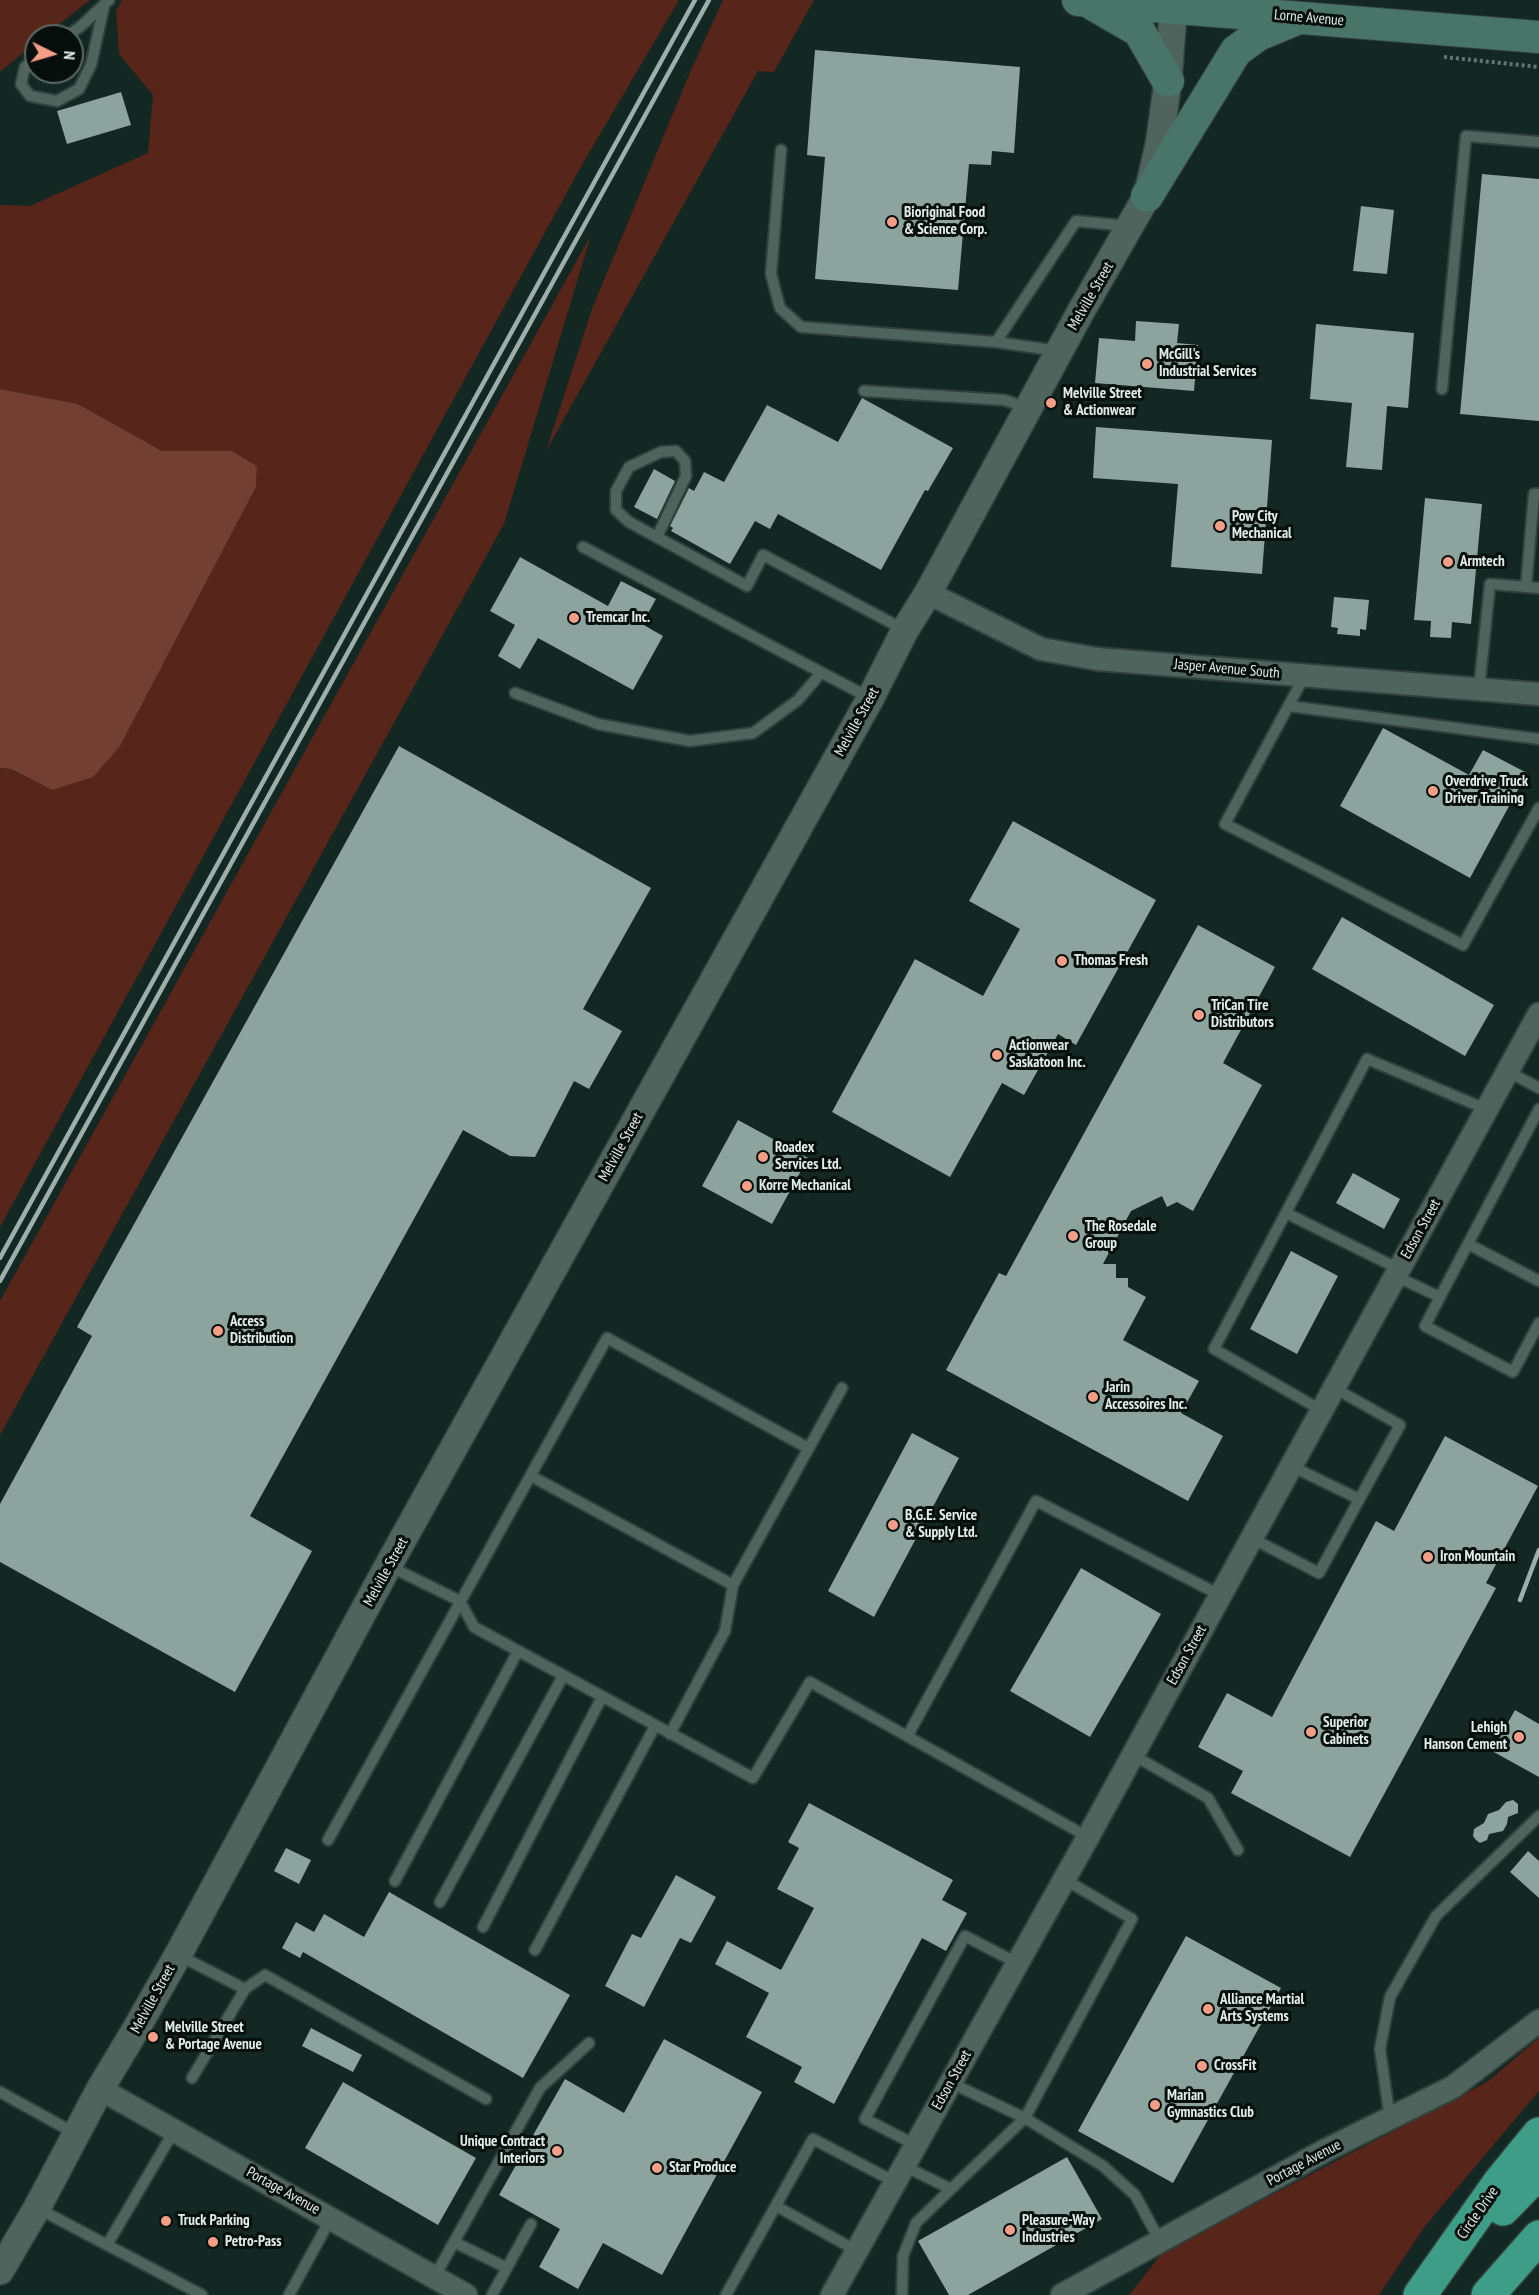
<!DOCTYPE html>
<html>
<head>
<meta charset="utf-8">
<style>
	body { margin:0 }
	#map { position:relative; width:1539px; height:2295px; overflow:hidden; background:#132823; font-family:"PT Sans Narrow",sans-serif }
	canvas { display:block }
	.north { position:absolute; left:24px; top:24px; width:60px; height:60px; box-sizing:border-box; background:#070f0c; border:2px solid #5e6864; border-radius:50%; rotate:95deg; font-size:16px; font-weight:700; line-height:24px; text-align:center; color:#e0ede9 }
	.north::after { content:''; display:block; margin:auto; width:21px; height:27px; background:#f49e88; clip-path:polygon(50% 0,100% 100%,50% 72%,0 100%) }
</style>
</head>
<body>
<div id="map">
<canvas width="1539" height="2295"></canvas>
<div class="north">N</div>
</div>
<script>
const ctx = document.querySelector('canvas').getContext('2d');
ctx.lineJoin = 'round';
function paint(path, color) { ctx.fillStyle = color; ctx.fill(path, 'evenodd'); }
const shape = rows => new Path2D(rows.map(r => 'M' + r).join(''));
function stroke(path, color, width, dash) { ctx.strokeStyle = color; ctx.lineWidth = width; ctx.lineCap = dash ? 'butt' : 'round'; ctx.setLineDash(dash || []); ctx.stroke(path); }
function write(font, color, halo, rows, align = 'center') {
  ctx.font = font + ' "PT Sans Narrow",sans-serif'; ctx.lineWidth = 6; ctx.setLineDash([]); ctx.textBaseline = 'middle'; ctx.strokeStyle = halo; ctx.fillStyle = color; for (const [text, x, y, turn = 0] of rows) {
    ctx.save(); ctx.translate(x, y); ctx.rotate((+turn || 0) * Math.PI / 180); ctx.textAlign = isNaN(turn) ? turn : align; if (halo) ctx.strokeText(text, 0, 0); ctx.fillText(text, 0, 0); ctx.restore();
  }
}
paint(shape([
	[0,0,90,0,44,36,36,36,36,42,0,72],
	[122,0,679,0,583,163,0,1227,0,768,10,769,52,790,120,746,256,487,257,466,232,451,162,451,78,404,0,389,0,205,30,206,148,153,153,95,119,54,116,11],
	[723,0,814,0,774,72,758,71,546,451,592,309,691,70],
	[591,235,504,524,0,1435,0,1301],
	[1539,2038,1539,2091,1425,2226,1379,2295,1129,2295,1163,2252,1487,2082]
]), '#572519');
paint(shape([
	[0,389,78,404,162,451,232,451,257,466,256,487,120,746,93,777,52,790,11,769,0,768]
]), '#733f32');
paint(shape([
	[815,50,1020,67,1014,153,992,151,991,165,969,164,958,290,815,279,825,157,807,155],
	[121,92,131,125,67,144,57,111],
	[1482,174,1539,179,1539,421,1460,414],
	[1361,206,1394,210,1387,274,1353,271],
	[1136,321,1179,324,1177,343,1198,345,1194,391,1095,383,1099,338,1135,341],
	[1316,324,1414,333,1408,408,1387,406,1382,470,1346,467,1352,403,1310,399],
	[862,398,953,448,928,491,925,490,881,570,778,514,770,529,755,521,730,564,671,531,673,528,670,526,689,488,694,491,704,472,724,482,767,405,838,442],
	[1096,427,1272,440,1262,574,1171,567,1178,484,1093,478],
	[654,469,675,481,657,519,634,507],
	[1425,498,1482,504,1471,624,1452,622,1451,638,1430,637,1431,621,1414,620],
	[520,557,608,606,621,581,656,599,642,624,663,636,633,690,538,638,520,669,498,656,515,625,490,611],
	[1334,597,1369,600,1366,630,1360,629,1360,636,1337,634,1338,628,1331,627],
	[1383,728,1469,775,1483,750,1527,773,1470,878,1340,806],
	[399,746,651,888,583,1009,622,1031,589,1089,574,1081,535,1157,510,1156,463,1130,250,1516,312,1551,235,1692,0,1562,0,1504,92,1336,77,1327],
	[1013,821,1156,900,1076,1045,1058,1034,1024,1095,1002,1083,950,1177,832,1112,915,959,983,996,1020,929,969,901],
	[1342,917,1494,1005,1465,1056,1312,969],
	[1198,925,1275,967,1223,1063,1262,1085,1193,1211,1177,1202,1167,1207,1162,1196,1131,1211,1103,1264,1116,1264,1116,1278,1128,1278,1128,1287,1146,1297,1123,1340,1199,1381,1181,1413,1223,1436,1188,1501,946,1370,999,1273,1006,1276],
	[738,1120,808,1158,772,1224,702,1186],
	[1353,1173,1400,1199,1384,1229,1336,1203],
	[1291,1251,1338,1276,1297,1354,1250,1329],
	[912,1433,959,1458,874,1617,828,1591],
	[1445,1436,1538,1486,1486,1583,1496,1588,1350,1857,1231,1793,1243,1771,1198,1747,1227,1693,1272,1717,1376,1521,1394,1531],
	[1081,1568,1161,1614,1090,1737,1010,1691],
	[1515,1710,1539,1724,1539,1777,1492,1751],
	[1513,1800,1518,1804,1518,1813,1508,1817,1507,1824,1503,1831,1489,1834,1487,1840,1480,1843,1476,1840,1473,1836,1474,1829,1484,1823,1488,1814,1499,1810,1506,1802],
	[809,1803,953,1880,942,1900,967,1913,946,1951,922,1938,834,2104,794,2082,802,2067,746,2037,769,1993,715,1964,727,1941,781,1970,814,1908,777,1889,799,1848,788,1842],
	[286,1848,311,1860,299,1884,274,1871],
	[1528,1851,1539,1861,1539,1898,1510,1872],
	[676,1875,716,1897,691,1943,680,1938,644,2007,605,1986,632,1934,641,1938],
	[389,1892,570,1995,523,2078,303,1952,300,1958,282,1948,296,1922,314,1932,324,1914,364,1937],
	[1186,1936,1281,1988,1173,2183,1078,2131],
	[311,2028,362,2055,353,2072,302,2046],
	[664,2039,762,2092,662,2275,603,2243,578,2289,539,2267,560,2229,499,2195,565,2079,624,2113],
	[343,2082,476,2158,438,2225,305,2148],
	[1067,2157,1102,2219,968,2295,949,2295,918,2241]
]), '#8ca49d');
const service = shape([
	[67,36,80,27,109,0],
	[36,58,25,67,21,84,30,96,57,101,79,89,91,65,104,6],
	[781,150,771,274,780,308,801,327,996,342],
	[1058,351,996,342,1076,221,1128,226],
	[1442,389,1466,136,1539,142],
	[864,391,1004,400,1028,408],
	[657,537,686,476,685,461,676,451,661,452,629,467,616,491,616,510,629,522,747,586,763,555,905,630],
	[583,547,870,698],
	[1526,587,1534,494,1539,494],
	[1305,675,1225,824,1463,945,1539,808],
	[1479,689,1490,584,1539,588],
	[515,693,598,724,690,741,753,733,798,700,820,674],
	[1289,706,1539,739],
	[1507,1071,1539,1088],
	[1286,1213,1399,1269],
	[1468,1244,1539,1281],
	[1395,1276,1440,1297,1539,1109],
	[1440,1297,1425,1326,1513,1372,1539,1323],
	[1321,1410,1214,1349,1367,1059,1486,1109],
	[1291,1466,1359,1499],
	[531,1476,733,1585,842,1388],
	[1251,1538,1319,1573,1400,1425,1334,1388],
	[389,1566,460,1601,474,1627,753,1778,810,1682,1088,1837],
	[670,1734,725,1631,733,1585],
	[908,1735,1036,1501,1220,1595],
	[1133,1755,1208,1798,1238,1850],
	[328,1840,607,1338,808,1448],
	[395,1881,518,1651],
	[440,1902,563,1676],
	[483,1927,602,1697],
	[535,1950,655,1726],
	[178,1955,245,1989,265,1975,486,2099],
	[192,2078,245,1989],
	[951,2083,1025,2118,1132,1919,1064,1879],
	[0,2092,76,2134],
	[1390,2119,1380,2049,1390,1997,1436,1916,1539,1816],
	[916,2145,865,2119,965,1936,1017,1963],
	[904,2166,951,2189,1025,2118,1103,2166,1135,2195,1160,2241],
	[776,2206,857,2251],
	[37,2208,202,2295],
	[454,2242,507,2268],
	[107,2245,174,2131],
	[435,2276,540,2088,589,2043],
	[289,2295,331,2218],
	[492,2295,531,2224],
	[726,2295,813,2139,895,2182],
	[902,2295,903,2256,916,2223,951,2189]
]);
const minor = shape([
	[928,593,1041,649,1097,659,1539,694],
	[100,2089,466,2295],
	[832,2295,1088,1837,1539,1014],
	[1062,2295,1326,2150,1453,2087,1539,2021]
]);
const tertiary = shape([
	[0,2271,37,2208,100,2089,136,2029,178,1955,388,1566,870,699,905,630,928,593,1080,313,1147,196,1159,145,1168,81,1174,0]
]);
const secondary = shape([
	[1078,0,1539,37],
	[1094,5,1139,31,1168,81],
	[1147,196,1236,51,1258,35,1294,20]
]);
const motorway = shape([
	[1503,2209,1539,2172],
	[1420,2295,1499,2183,1539,2134],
	[1488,2295,1539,2237]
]);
stroke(service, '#31413d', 14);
stroke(minor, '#31413d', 26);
stroke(tertiary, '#31413d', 30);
stroke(secondary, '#31413d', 34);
stroke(motorway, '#31413d', 36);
stroke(shape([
	[1444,57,1539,67]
]), '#647672', 4, [3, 3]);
stroke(service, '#4e645d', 10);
stroke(minor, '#4e645d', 22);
stroke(tertiary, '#4e645d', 27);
stroke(secondary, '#497569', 32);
stroke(motorway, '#3e9d86', 33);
stroke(shape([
	[0,1258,695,0],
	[0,1281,709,0],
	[1520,1600,1539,1550]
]), '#9eaeaa', 4.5);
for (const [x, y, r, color] of [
	[892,222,6,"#f49e88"],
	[1147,364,6,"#f49e88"],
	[1051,403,6,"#f49e88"],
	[1220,526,6,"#f49e88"],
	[1448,562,6,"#f49e88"],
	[574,618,6,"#f49e88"],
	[1433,791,6,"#f49e88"],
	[1062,961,6,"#f49e88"],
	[1199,1015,6,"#f49e88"],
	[997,1055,6,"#f49e88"],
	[763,1157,6,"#f49e88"],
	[747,1186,6,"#f49e88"],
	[1073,1236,6,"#f49e88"],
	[218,1331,6,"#f49e88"],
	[1093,1397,6,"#f49e88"],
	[893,1525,6,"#f49e88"],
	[1428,1557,6,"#f49e88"],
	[1311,1732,6,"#f49e88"],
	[1519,1737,6,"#f49e88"],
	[1208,2009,6,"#f49e88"],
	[153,2037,6,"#f49e88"],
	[1202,2066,6,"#f49e88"],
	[1155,2105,6,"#f49e88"],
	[557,2151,6,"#f49e88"],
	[657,2168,6,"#f49e88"],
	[166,2221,6,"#f49e88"],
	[1010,2230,6,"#f49e88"],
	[213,2242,6,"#f49e88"]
]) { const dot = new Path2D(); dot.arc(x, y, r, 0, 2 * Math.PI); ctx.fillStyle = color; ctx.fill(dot); stroke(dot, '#070f0c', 2); }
write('15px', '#e0ede9', '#070f0c', [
	["Lorne Avenue",1309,18,5],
	["Melville Street",1091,296,-60],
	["Jasper Avenue South",1227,669,5],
	["Melville Street",857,722,-61],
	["Melville Street",621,1147,-61],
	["Edson Street",1421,1229,-61],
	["Melville Street",386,1572,-61],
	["Edson Street",1187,1655,-61],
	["Melville Street",153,1999,-61],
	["Edson Street",952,2080,-61],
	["Portage Avenue",1304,2163,-28],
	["Portage Avenue",283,2191,29],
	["Circle Drive",1478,2213,-55]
]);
write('bold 15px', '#e0ede9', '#070f0c', [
	["Bioriginal Food",904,213],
	["& Science Corp.",904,230],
	["McGill's",1159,355],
	["Industrial Services",1159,372],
	["Melville Street",1063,394],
	["& Actionwear",1063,411],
	["Pow City",1232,517],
	["Mechanical",1232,534],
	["Armtech",1460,562],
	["Tremcar Inc.",586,618],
	["Overdrive Truck",1445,782],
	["Driver Training",1445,799],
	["Thomas Fresh",1074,961],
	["TriCan Tire",1211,1006],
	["Distributors",1211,1023],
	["Actionwear",1009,1046],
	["Saskatoon Inc.",1009,1063],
	["Roadex",775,1148],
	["Services Ltd.",775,1165],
	["Korre Mechanical",759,1186],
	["The Rosedale",1085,1227],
	["Group",1085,1244],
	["Access",230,1322],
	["Distribution",230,1339],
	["Jarin",1105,1388],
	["Accessoires Inc.",1105,1405],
	["B.G.E. Service",905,1516],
	["& Supply Ltd.",905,1533],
	["Iron Mountain",1440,1557],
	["Superior",1323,1723],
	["Cabinets",1323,1740],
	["Lehigh",1507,1728,"right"],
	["Hanson Cement",1507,1745,"right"],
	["Alliance Martial",1220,2000],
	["Arts Systems",1220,2017],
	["Melville Street",165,2028],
	["& Portage Avenue",165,2045],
	["CrossFit",1214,2066],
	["Marian",1167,2096],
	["Gymnastics Club",1167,2113],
	["Unique Contract",545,2142,"right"],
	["Interiors",545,2159,"right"],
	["Star Produce",669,2168],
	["Truck Parking",178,2221],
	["Pleasure-Way",1022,2221],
	["Industries",1022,2238],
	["Petro-Pass",225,2242]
], 'left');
</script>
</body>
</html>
